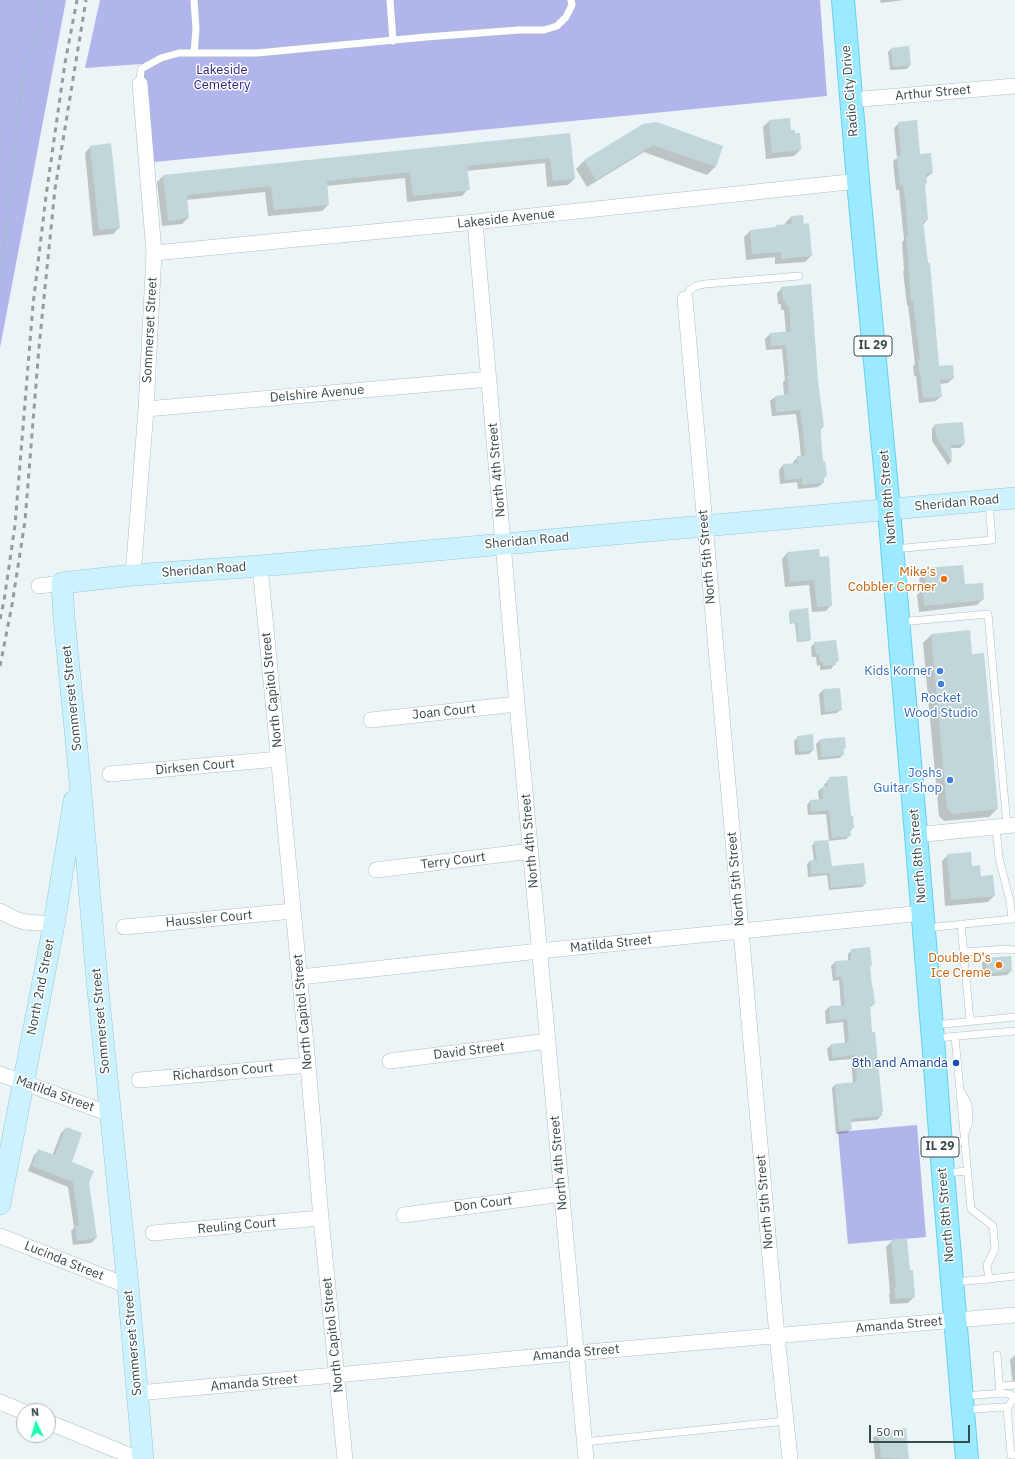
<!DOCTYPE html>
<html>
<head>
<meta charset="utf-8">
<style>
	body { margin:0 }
	#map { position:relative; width:1015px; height:1459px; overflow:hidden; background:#ebf4f6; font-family:"IBM Plex Sans",sans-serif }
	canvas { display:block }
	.north { position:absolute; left:16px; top:1403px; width:40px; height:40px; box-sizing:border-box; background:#fff; border:1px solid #afb7b7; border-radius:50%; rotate:355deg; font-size:11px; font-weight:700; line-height:16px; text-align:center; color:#384a4c }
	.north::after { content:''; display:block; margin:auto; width:14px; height:18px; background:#1affae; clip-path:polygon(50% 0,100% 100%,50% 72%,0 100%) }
	.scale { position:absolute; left:869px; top:1425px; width:101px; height:18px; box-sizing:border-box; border:2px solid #384a4c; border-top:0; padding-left:5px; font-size:12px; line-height:14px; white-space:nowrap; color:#384a4c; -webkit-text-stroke:3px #fff; paint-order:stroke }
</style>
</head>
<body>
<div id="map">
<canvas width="1015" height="1459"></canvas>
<div class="north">N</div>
<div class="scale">50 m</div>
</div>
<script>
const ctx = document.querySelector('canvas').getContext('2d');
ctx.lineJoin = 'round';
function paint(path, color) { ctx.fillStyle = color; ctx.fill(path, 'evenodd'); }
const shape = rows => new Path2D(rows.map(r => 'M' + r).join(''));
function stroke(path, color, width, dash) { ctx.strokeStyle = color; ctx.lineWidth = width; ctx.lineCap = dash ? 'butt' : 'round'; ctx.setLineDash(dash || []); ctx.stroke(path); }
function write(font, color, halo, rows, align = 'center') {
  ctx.font = font + ' "IBM Plex Sans",sans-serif'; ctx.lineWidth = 3; ctx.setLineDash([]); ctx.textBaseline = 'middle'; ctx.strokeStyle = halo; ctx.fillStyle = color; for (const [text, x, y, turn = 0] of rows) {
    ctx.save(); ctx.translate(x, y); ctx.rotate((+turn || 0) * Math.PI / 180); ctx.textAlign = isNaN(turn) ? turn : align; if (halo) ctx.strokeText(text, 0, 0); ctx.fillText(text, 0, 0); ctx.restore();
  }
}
paint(shape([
	[0,0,66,0,0,348],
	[100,0,820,0,827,96,154,162,142,64,85,68],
	[917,1125,926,1237,848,1244,838,1132]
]), '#b2b5ec');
paint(shape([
	[880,0,904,0,881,3],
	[892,48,910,65,907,69,890,70,888,52],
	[769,121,790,131,800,150,794,156,766,159,763,127],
	[899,123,932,173,926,178,926,183,924,185,927,220,923,225,938,367,953,378,948,383,940,384,941,396,936,401,919,403,916,376,914,376,913,366,915,364,908,305,907,305,903,271,904,270,902,242,904,240,899,190,896,190,893,161,897,158,894,128],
	[643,125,722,147,715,167,707,175,644,152,587,187,576,169,584,161],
	[569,134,574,179,568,185,547,187,545,163,466,171,468,189,462,196,407,202,405,178,326,186,328,205,322,211,268,216,265,192,186,200,188,218,182,224,162,226,157,182,163,176],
	[91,146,119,228,113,234,93,236,85,153],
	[791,217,811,256,805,262,775,264,775,257,746,260,744,237,750,231,774,228,776,226,786,225,785,223],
	[810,285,817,380,823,427,820,430,823,483,818,487,798,489,797,482,780,484,779,470,783,465,793,464,793,462,798,457,801,457,799,436,796,414,772,416,770,401,775,397,784,396,783,382,785,380,782,349,766,350,765,339,770,334,786,333,784,310,781,310,781,304,778,304,777,293,782,288],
	[935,425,964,444,960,448,950,448,951,462,948,465,932,441,932,429],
	[818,550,831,605,826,611,812,612,809,585,785,587,782,559,787,553],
	[925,569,964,586,983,599,977,605,919,612,917,595,920,592,919,575],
	[790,611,810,639,809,641,797,642,795,623,790,624,789,613],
	[931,635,971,655,997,809,989,817,944,821,939,816,923,643],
	[815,643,837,661,831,669,820,670,820,665,817,666,816,657,812,657,811,647],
	[839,689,841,709,837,713,821,715,819,694,823,690],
	[798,737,813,750,809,754,795,755,794,741],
	[820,740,843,750,843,754,840,758,818,760,816,744],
	[830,778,850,817,853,828,849,832,850,835,846,839,828,841,831,868,865,884,862,887,829,890,827,875,808,877,807,864,810,861,814,861,812,846,815,842,829,841,826,814,808,815,807,805,810,801,819,800,818,791,822,788,825,787,824,785],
	[948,855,980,877,994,896,988,902,945,906,942,861],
	[852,950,871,965,869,967,874,1004,869,1008,881,1116,877,1120,850,1122,851,1129,847,1133,836,1134,832,1088,835,1085,853,1083,851,1059,829,1061,827,1049,831,1045,845,1043,843,1022,826,1024,825,1011,829,1007,841,1006,839,980,833,981,831,966,835,962,848,961,848,954],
	[1010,957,1011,971,1007,975,983,977,982,963,986,959],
	[66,1128,70,1162,88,1183,96,1238,91,1243,73,1245,71,1231,74,1228,68,1187,28,1171,34,1155,39,1150,52,1156,61,1133],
	[892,1241,909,1271,914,1297,908,1303,890,1304,889,1294,890,1293,886,1247],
	[1015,1355,1015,1385,1013,1386,1010,1360],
	[879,1432,908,1459,875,1459,873,1438]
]), '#0003');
paint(shape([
	[909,46,911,65,893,67,891,48],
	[790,118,791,130,795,130,795,133,800,133,801,150,772,153,769,120],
	[917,120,920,154,931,153,933,173,926,174,927,183,925,183,928,220,923,221,928,263,930,263,939,366,953,365,954,379,940,380,942,397,923,398,920,372,919,372,918,360,920,360,913,301,911,301,908,265,909,265,906,236,908,236,906,207,903,185,900,186,897,156,901,155,898,122],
	[657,122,723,146,716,167,653,145,596,180,584,160,643,124],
	[570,133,575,179,553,181,550,158,467,166,470,190,413,196,410,172,327,181,329,205,274,210,271,186,235,190,187,195,189,218,168,221,163,175],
	[111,143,120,228,99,230,90,146],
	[802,215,803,216,804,224,809,223,812,256,781,259,781,252,752,254,750,230,776,227,776,225,792,224,791,216],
	[811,284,818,380,824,427,821,427,821,438,823,461,825,461,827,475,824,478,824,483,802,485,802,478,785,480,783,464,798,463,797,456,805,456,803,431,800,410,776,412,775,396,789,394,787,376,789,376,786,345,771,346,770,333,791,331,789,305,786,306,785,300,783,300,781,287],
	[963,422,965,444,951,445,952,462,936,437,935,424],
	[819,549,820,557,829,556,832,606,817,607,814,580,790,582,787,552],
	[963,565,965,584,983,583,984,600,924,606,923,588,926,588,925,568],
	[808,608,811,640,798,641,797,622,791,623,790,610],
	[970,630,972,654,984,653,998,809,953,814,947,808,931,634],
	[836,640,839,661,836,662,836,665,824,666,823,662,820,662,819,653,816,654,814,642],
	[840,688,842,710,825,712,823,689],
	[813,734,814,750,799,752,797,736],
	[845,737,846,748,844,749,844,755,821,757,820,739],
	[847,776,851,816,853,816,854,828,850,829,851,836,832,838,829,810,811,812,810,800,823,799,822,787,828,786,827,780,830,780,829,777],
	[828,840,832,866,864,863,866,884,831,888,830,873,811,874,810,860,817,860,814,841],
	[971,852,972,866,980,865,981,876,993,875,995,896,951,900,947,854],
	[870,947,872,966,870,966,872,987,873,987,875,1004,870,1005,872,1032,875,1032,883,1112,882,1112,882,1116,851,1119,852,1130,839,1131,835,1084,856,1082,857,1073,855,1055,832,1058,831,1044,849,1042,847,1019,830,1021,829,1006,845,1005,842,977,836,977,835,961,851,960,851,949],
	[1011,956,1012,971,987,974,986,958],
	[66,1127,82,1133,72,1162,94,1171,89,1183,97,1238,77,1241,75,1226,79,1225,73,1182,32,1166,38,1149,55,1155],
	[907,1238,910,1270,913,1270,915,1297,896,1299,894,1287,896,1287,891,1240],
	[906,1428,909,1459,881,1458,878,1431]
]), '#c0d6d9');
const lane = shape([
	[390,0,393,41],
	[194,53,257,53,426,37,519,30,544,30,557,26,566,17,572,5,571,0],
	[140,84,141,69,161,58,179,53,194,53,196,29,194,0],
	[685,299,690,290,696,286,705,284,799,276],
	[894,549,992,540,989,503],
	[900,622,988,614,1007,826],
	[961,924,970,1021],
	[926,928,1012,919,1010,901,999,858,996,827],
	[963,952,1006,949,1015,950],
	[934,1025,1015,1017],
	[955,1037,971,1209,993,1226,995,1249,987,1265,989,1279,1015,1276],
	[936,1038,1015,1031],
	[961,1092,968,1104,969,1122,965,1133],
	[943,1143,965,1141],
	[946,1173,967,1171],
	[955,1282,989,1279],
	[997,1355,1000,1393],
	[1000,1386,1015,1385],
	[964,1396,1002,1393,1009,1394,1015,1397],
	[1015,1397,1007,1408,1011,1455,1015,1455],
	[965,1410,1001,1407,1007,1408],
	[584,1442,786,1421]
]);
const street = shape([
	[851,100,1015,86],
	[475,222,517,704,586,1459],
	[154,253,475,222,858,181],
	[685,299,777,1336,790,1459],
	[146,409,489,379],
	[260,566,308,1065,321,1218,345,1459],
	[133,575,146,409,154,253,140,84],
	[39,586,62,583],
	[371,720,517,704],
	[110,774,279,759],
	[916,835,1015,825],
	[376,870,531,851],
	[0,911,15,919,25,922,54,924],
	[124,927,293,911],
	[300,977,539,951,923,913],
	[390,1061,548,1041],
	[0,1074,110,1114],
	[139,1080,308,1065],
	[404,1215,562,1194],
	[153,1233,321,1218],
	[0,1236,128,1286],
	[138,1393,576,1353,1015,1315],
	[0,1402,24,1412],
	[48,1422,138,1459]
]);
const secondary = shape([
	[0,1204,54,924,74,801],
	[143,1459,128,1286,97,980,79,770,64,618,62,583,133,575,260,566,1015,498]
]);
const primary = shape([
	[843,0,858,181,889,510,933,1039,943,1173,967,1459]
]);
stroke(lane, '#adc0c3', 8);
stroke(street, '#adc0c3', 16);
stroke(secondary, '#96c7d6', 22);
stroke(primary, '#64d1ec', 24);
stroke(shape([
	[0,267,4,248,24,64,37,43,43,0]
]), '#9dc0c6', 2.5, [2, 2]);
stroke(lane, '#fff', 7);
stroke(street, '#fff', 15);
stroke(secondary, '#cdf2ff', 21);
stroke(primary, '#9ceaff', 22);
stroke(shape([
	[0,619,4,601,15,525,33,305,46,196,65,63,77,0],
	[0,666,12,605,25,521,39,347,55,189,86,0]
]), '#9a9a9a', 3, [5, 5]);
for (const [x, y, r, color] of [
	[944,579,4,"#e8710a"],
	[940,671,4,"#3f7fe0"],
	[941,684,4,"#3f7fe0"],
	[950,780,4,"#3f7fe0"],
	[999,965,4,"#e8710a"],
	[956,1063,4,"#1a4fb4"]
]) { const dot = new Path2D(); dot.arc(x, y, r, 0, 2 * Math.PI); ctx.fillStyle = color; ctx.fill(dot); stroke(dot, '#fff', 1.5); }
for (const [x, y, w] of [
	[873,346,38],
	[940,1147,38]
]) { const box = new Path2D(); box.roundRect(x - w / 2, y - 10, w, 20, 3); ctx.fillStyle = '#fff'; ctx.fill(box); stroke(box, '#384a4c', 1); }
write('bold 12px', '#384a4c', null, [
	["IL 29",873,346],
	["IL 29",940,1147]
]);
write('13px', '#312683', '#fff', [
	["Lakeside",222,70],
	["Cemetery",222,85]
]);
write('13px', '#384a4c', '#fff', [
	["Radio City Drive",850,91,-95],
	["Arthur Street",933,93,-5],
	["Lakeside Avenue",506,219,-6],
	["Sommerset Street",150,330,-87],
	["Delshire Avenue",317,394,-5],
	["North 4th Street",497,470,-95],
	["North 8th Street",888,497,-95],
	["Sheridan Road",957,503,-5],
	["Sheridan Road",527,541,-5],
	["North 5th Street",707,557,-95],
	["Sheridan Road",204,570,-4],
	["North Capitol Street",272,690,-96],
	["Sommerset Street",72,698,-96],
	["Joan Court",444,712,-6],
	["Dirksen Court",195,767,-5],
	["North 4th Street",530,841,-95],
	["North 8th Street",918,856,-95],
	["Terry Court",453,861,-7],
	["North 5th Street",736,879,-95],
	["Haussler Court",209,919,-5],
	["Matilda Street",611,944,-6],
	["North 2nd Street",41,987,-79],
	["North Capitol Street",303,1012,-95],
	["Sommerset Street",101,1021,-95],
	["David Street",469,1051,-7],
	["Richardson Court",223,1072,-5],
	["Matilda Street",55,1094,20],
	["North 4th Street",559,1163,-95],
	["North 5th Street",765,1202,-95],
	["Don Court",483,1204,-7],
	["North 8th Street",946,1215,-95],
	["Reuling Court",237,1226,-5],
	["Lucinda Street",64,1261,22],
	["Amanda Street",899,1325,-5],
	["North Capitol Street",333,1335,-96],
	["Sommerset Street",133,1343,-95],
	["Amanda Street",576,1353,-5],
	["Amanda Street",254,1383,-5]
]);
write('13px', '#c56008', '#fff', [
	["Mike's",936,572],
	["Cobbler Corner",936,587],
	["Double D's",991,958],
	["Ice Creme",991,973]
], 'right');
write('13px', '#366cbe', '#fff', [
	["Kids Korner",932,671],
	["Rocket",941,698,"center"],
	["Wood Studio",941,713,"center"],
	["Joshs",942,773],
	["Guitar Shop",942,788]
], 'right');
write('13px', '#164399', '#fff', [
	["8th and Amanda",948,1063]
], 'right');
</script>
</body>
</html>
